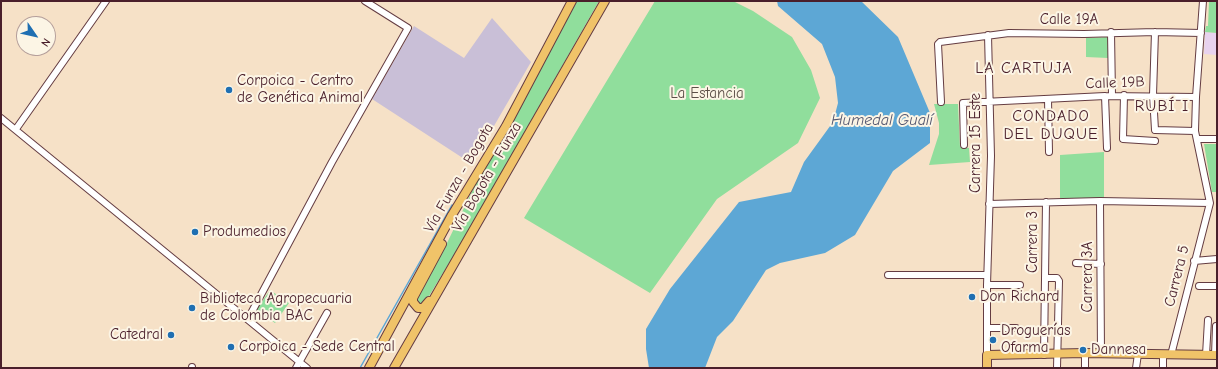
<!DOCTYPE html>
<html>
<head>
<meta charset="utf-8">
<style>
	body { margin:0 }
	#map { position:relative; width:1218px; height:369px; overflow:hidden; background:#f6e1c7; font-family:"Comic Neue",sans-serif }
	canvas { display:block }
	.frame { position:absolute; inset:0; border:2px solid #4a1f2b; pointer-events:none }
	.north { position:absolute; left:16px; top:16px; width:40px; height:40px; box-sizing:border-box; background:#fcf5e5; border:1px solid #b59f9b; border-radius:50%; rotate:124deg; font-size:11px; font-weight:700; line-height:16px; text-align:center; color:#4a1f2b }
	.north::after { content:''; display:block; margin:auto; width:14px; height:18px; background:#1f6fb2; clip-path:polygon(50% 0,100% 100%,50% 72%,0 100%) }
</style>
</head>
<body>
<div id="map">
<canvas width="1218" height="369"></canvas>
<div class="frame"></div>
<div class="north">N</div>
</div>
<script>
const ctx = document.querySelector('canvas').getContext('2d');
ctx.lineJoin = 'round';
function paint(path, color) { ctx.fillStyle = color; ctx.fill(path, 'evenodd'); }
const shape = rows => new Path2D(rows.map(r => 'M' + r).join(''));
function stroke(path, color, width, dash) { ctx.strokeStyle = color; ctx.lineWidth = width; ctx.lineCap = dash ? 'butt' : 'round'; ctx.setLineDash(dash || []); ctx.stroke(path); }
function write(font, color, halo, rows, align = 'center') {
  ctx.font = font + ' "Comic Neue",sans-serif'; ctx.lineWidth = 4; ctx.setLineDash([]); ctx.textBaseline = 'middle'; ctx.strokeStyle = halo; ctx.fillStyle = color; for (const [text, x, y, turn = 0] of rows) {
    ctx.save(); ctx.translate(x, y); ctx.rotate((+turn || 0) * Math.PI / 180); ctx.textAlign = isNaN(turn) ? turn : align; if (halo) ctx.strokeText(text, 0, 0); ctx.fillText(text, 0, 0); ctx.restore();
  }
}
paint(shape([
	[1205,32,1217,33,1217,55,1204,54]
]), '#e8d2ee');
paint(shape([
	[492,18,531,62,472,164,372,99,414,26,464,58]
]), '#c9bfd7');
paint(shape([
	[576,1,599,1,469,230,426,301,424,304,417,304,416,296,447,243,479,177],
	[655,1,733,1,753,11,792,37,811,70,820,98,798,143,717,199,650,293,524,218],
	[1209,1,1217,1,1217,33,1205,32,1206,26,1208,26],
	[1109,37,1108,58,1086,57,1086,38],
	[934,104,958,104,960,147,969,148,970,162,929,165,939,134,939,123],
	[1204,144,1217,144,1217,192,1212,192],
	[1104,152,1104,198,1060,198,1060,155],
	[270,290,289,303,275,323,256,310]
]), '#90de9c');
paint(shape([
	[777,1,861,1,898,37,930,113,930,143,893,171,855,235,825,253,780,263,766,270,733,321,717,337,705,368,649,368,646,349,646,329,670,289,739,202,791,192,804,162,833,122,838,103,835,77,822,44,778,6]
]), '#5da7d5');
stroke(shape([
	[360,368,452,205]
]), '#5da7d5', 1.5);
const minor = shape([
	[1111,32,1112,96],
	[1155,32,1153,95,1155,130,1195,131],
	[1124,95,1123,139,1155,141],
	[1105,96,1107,148],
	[1048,99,1049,152],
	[941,102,938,44,940,42,1009,33,1084,34,1155,32,1201,33],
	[1,118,307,368],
	[16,129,106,1],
	[1198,139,1217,139],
	[964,145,963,103,1105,96,1196,97],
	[1100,201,1101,354],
	[989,204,1100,201,1210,203],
	[1194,261,1217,259],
	[1076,263,1101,264],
	[888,275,987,275],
	[1046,278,1057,278,1059,281,1057,368],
	[987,285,1020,285],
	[1199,286,1217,286],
	[248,319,332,162,408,28,365,1],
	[987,328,1016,328],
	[987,355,987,285,991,156,988,35],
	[1044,355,1046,202],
	[1171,355,1210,203,1195,131,1196,97,1203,1],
	[1206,355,1208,320],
	[1215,355,1216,326],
	[192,367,192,368],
	[296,368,327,313],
	[1085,368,1085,353],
	[1136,368,1138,354],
	[1163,368,1163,355]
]);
const major = shape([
	[429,301,423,308,418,308,413,302,413,298,442,244],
	[369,368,452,215,506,126,572,1],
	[394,368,605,1],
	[987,368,987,355,1085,353,1217,355]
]);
stroke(minor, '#643c42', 8);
stroke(major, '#643c42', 10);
stroke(minor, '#fff', 6);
stroke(major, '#f0c369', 8);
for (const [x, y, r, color] of [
	[229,90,4,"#1f6fb2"],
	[195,232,4,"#1f6fb2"],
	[972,297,4,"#1f6fb2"],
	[192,308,4,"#1f6fb2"],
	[171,335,4,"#1f6fb2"],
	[993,340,4,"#1f6fb2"],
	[231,347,4,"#1f6fb2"],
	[1083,350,4,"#1f6fb2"]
]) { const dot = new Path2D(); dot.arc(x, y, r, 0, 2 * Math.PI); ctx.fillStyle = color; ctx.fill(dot); stroke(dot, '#fcf5e5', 1.5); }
write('15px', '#4a1f2b', '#fcf5e5', [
	["Calle 19A",1069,20],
	["Calle 19B",1115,83,-2],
	["Carrera 15 Este",976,143,-90],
	["Vía Bogota - Funza",487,177,-60],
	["Vía Funza - Bogota",459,178,-60],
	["Carrera 3",1033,242,-90],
	["Carrera 5",1177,276,-76],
	["Carrera 3A",1088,277,-90]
]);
write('15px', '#4a1f2b', '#fcf5e5', [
	["Corpoica - Centro",237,81],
	["de Genética Animal",237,98],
	["Produmedios",203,232],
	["Don Richard",980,297],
	["Biblioteca Agropecuaria",200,299],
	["de Colombia BAC",200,316],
	["Droguerías",1001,331],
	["Ofarma",1001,348],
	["Catedral",163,335,"right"],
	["Corpoica - Sede Central",239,347],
	["Dannesa",1091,350]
], 'left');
write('15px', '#5c4f47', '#fcf5e5', [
	["La Estancia",707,94]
]);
ctx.letterSpacing = '1px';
write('16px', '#4a1f2b', '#fcf5e5', [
	["LA CARTUJA",1024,68],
	["RUBÍ I",1162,106],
	["CONDADO",1051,116],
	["DEL DUQUE",1051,134]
]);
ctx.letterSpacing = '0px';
write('italic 16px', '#52556f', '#fcf5e5', [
	["Humedal Gualí",882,120]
]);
</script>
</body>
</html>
